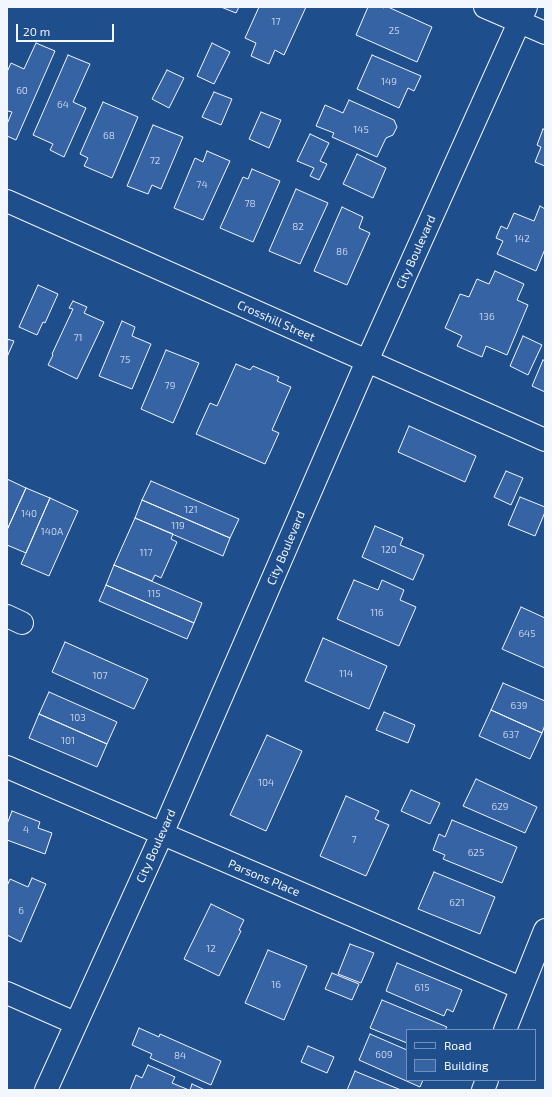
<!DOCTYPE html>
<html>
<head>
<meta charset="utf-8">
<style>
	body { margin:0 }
	#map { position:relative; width:552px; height:1097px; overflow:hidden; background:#1f4e8c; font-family:"Exo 2",sans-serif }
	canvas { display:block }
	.frame { position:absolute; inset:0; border:8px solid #f2f6ff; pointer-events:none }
	.legend { position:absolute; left:406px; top:1029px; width:130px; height:52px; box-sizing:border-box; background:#1f4e8c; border:1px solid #7391ba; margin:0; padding:5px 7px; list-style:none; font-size:12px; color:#f2f6ff }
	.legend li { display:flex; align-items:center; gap:8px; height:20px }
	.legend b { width:20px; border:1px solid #7391ba }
	.scale { position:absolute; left:16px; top:24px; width:98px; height:18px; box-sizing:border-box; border:2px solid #f2f6ff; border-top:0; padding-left:5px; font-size:12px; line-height:14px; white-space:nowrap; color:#f2f6ff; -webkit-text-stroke:3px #1f4e8c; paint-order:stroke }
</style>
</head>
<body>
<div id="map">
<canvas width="552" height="1097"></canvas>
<div class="frame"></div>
<ul class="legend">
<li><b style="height:5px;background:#1f4e8c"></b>Road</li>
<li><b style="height:11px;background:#3563a3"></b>Building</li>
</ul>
<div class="scale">20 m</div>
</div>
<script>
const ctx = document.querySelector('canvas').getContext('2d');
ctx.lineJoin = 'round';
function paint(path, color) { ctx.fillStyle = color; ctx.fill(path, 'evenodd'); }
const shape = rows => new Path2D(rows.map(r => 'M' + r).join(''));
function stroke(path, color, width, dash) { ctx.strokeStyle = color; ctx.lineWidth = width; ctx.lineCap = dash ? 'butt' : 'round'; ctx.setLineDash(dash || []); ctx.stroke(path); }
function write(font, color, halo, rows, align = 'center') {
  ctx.font = font + ' "Exo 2",sans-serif'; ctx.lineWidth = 3; ctx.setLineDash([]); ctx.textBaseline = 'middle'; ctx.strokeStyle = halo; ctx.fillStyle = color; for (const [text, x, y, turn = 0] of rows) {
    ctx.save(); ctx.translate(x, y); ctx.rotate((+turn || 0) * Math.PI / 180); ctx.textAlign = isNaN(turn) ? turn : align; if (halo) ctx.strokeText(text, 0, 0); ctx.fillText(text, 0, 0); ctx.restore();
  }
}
const building = shape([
	[221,7,239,7,236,13,221,7],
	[259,7,306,7,284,55,275,50,269,64,251,56,256,43,245,38,259,7],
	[368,7,381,7,384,8,385,7,388,7,432,27,417,62,356,35,368,7],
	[36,43,55,51,16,140,7,136,7,124,12,112,8,111,7,112,7,72,11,63,24,69,36,43],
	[212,43,230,52,214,84,197,76,212,43],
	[68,55,90,64,73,102,86,108,64,157,50,150,53,144,33,135,68,55],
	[372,55,421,76,414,91,408,88,399,108,357,89,372,55],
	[167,70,184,78,169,108,152,99,167,70],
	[214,92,232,99,221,125,202,117,214,92],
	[349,100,394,120,397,127,393,135,386,138,377,157,332,137,334,133,316,126,325,105,343,113,349,100],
	[103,102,138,117,112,178,84,166,88,158,80,154,103,102],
	[261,112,281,120,269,148,249,139,261,112],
	[153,125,183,137,161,189,152,185,148,194,127,186,153,125],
	[543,129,545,130,545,166,535,162,541,147,537,145,543,129],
	[310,134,329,143,320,161,327,164,319,180,310,176,314,168,297,161,310,134],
	[207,151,230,161,203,220,174,208,195,158,203,162,207,151],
	[357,154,386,168,373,198,343,184,357,154],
	[252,169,280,181,253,242,220,228,243,177,248,179,252,169],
	[296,189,328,203,300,264,269,251,296,189],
	[540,206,545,209,545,249,536,271,497,254,503,241,496,238,501,226,507,229,514,213,534,221,540,206],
	[342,207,363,217,359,228,370,233,347,285,314,271,342,207],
	[495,271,524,284,517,300,528,305,507,355,486,346,482,357,457,346,462,336,445,328,460,294,469,297,477,279,489,284,495,271],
	[38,285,58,294,45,323,43,322,37,335,19,327,38,285],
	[73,301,87,307,84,313,104,322,77,379,48,365,53,355,52,354,73,309,69,308,73,301],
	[122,321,135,327,132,336,151,344,132,389,99,376,122,321],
	[523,336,542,345,528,375,510,366,523,336],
	[7,339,14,341,7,357,7,339],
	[166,350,199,363,173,423,141,409,166,350],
	[543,360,545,361,545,392,532,386,543,360],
	[236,364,250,370,253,366,279,377,277,381,291,387,272,430,279,433,265,464,196,434,210,403,217,406,236,364],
	[409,426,476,456,465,482,398,452,409,426],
	[506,471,523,478,511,505,494,497,506,471],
	[7,479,26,488,7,530,7,479],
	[151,481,239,519,230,538,142,500,151,481],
	[26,488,50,498,26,553,7,545,7,530,26,488],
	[520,497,545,507,545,512,535,536,508,525,520,497],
	[50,498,78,511,49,576,21,564,50,498],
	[142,500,230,538,223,556,135,518,142,500],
	[135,518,173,534,171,539,177,542,161,578,155,575,152,581,114,565,135,518],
	[375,526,403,538,400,545,424,555,413,580,362,557,375,526],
	[114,565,202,603,194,623,106,585,114,565],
	[354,580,378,590,382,580,404,590,400,600,416,607,399,646,337,619,354,580],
	[106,585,194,623,187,639,99,601,106,585],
	[521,607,545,618,545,668,502,649,521,607],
	[323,638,387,666,369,709,305,681,323,638],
	[65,642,148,679,134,709,52,672,65,642],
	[503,683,545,701,545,725,542,733,491,710,503,683],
	[49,692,117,722,107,744,39,714,49,692],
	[491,710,542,733,530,759,479,736,491,710],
	[384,712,415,725,408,743,376,730,384,712],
	[39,714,107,744,97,767,29,738,39,714],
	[267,735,302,751,266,831,230,815,267,735],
	[476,779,537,807,525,833,463,806,476,779],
	[411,790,440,803,430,824,401,811,411,790],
	[346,796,379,811,375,819,389,825,366,876,320,856,346,796],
	[12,811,40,822,38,828,52,833,45,854,7,840,7,824,12,811],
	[452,820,517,847,502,883,443,859,445,855,433,850,439,834,445,837,452,820],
	[434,872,495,897,480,934,418,909,434,872],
	[32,878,46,884,21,942,7,935,7,886,10,879,28,887,32,878],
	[211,904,244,920,239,930,241,931,219,976,184,959,211,904],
	[350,944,374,953,361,983,338,974,350,944],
	[268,950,307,966,284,1020,245,1003,268,950],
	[397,963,462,990,453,1012,447,1009,444,1016,386,991,397,963],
	[332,973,359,984,352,1000,325,989,332,973],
	[382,1000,447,1027,445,1030,407,1030,407,1043,370,1028,382,1000],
	[139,1028,159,1037,160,1034,221,1061,211,1085,150,1058,152,1054,132,1045,139,1028],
	[370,1034,407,1050,407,1080,423,1080,420,1087,359,1060,370,1034],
	[308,1046,334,1057,327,1073,301,1062,308,1046],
	[148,1065,175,1077,172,1083,189,1090,130,1090,136,1075,142,1078,148,1065],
	[355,1071,357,1072,401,1090,347,1090,355,1071],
	[192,1084,205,1090,190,1090,192,1084]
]);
paint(building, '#3563a3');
stroke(building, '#f2f6ff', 1);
const street = shape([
	[485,7,545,33],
	[7,201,545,440],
	[7,616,22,623],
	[7,767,521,988],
	[7,993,75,1023],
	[46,1090,162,834,367,361,526,7]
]);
const secondary = shape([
	[505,1030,545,930],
	[483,1090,487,1080]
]);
stroke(street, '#f2f6ff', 24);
stroke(secondary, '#f2f6ff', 24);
stroke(street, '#1f4e8c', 22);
stroke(secondary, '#1f4e8c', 22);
write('10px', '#c3d1e8', null, [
	["17",276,22],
	["25",394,31],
	["149",389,82],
	["60",22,91],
	["64",63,105],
	["145",361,130],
	["68",109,136],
	["72",155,161],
	["74",202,185],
	["78",250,204],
	["82",298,227],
	["142",522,239],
	["86",342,252],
	["136",487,317],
	["71",78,338],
	["75",125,360],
	["79",170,386],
	["121",191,510],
	["140",29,514],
	["119",178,526],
	["140A",52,532],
	["120",389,550],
	["117",146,553],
	["115",154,594],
	["116",377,613],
	["645",527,634],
	["114",346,674],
	["107",100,676],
	["639",519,706],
	["103",78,718],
	["637",511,735],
	["101",68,741],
	["104",266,783],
	["629",500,807],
	["4",26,830],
	["7",354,840],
	["625",476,853],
	["621",457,903],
	["6",21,911],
	["12",211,949],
	["16",276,985],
	["615",422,988],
	["609",384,1055],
	["84",180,1056]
]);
write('12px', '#f2f6ff', '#1f4e8c', [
	["City Boulevard",416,252,-66],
	["Crosshill Street",276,321,24],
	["City Boulevard",286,548,-67],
	["City Boulevard",156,846,-66],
	["Parsons Place",264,878,23]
]);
</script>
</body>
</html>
